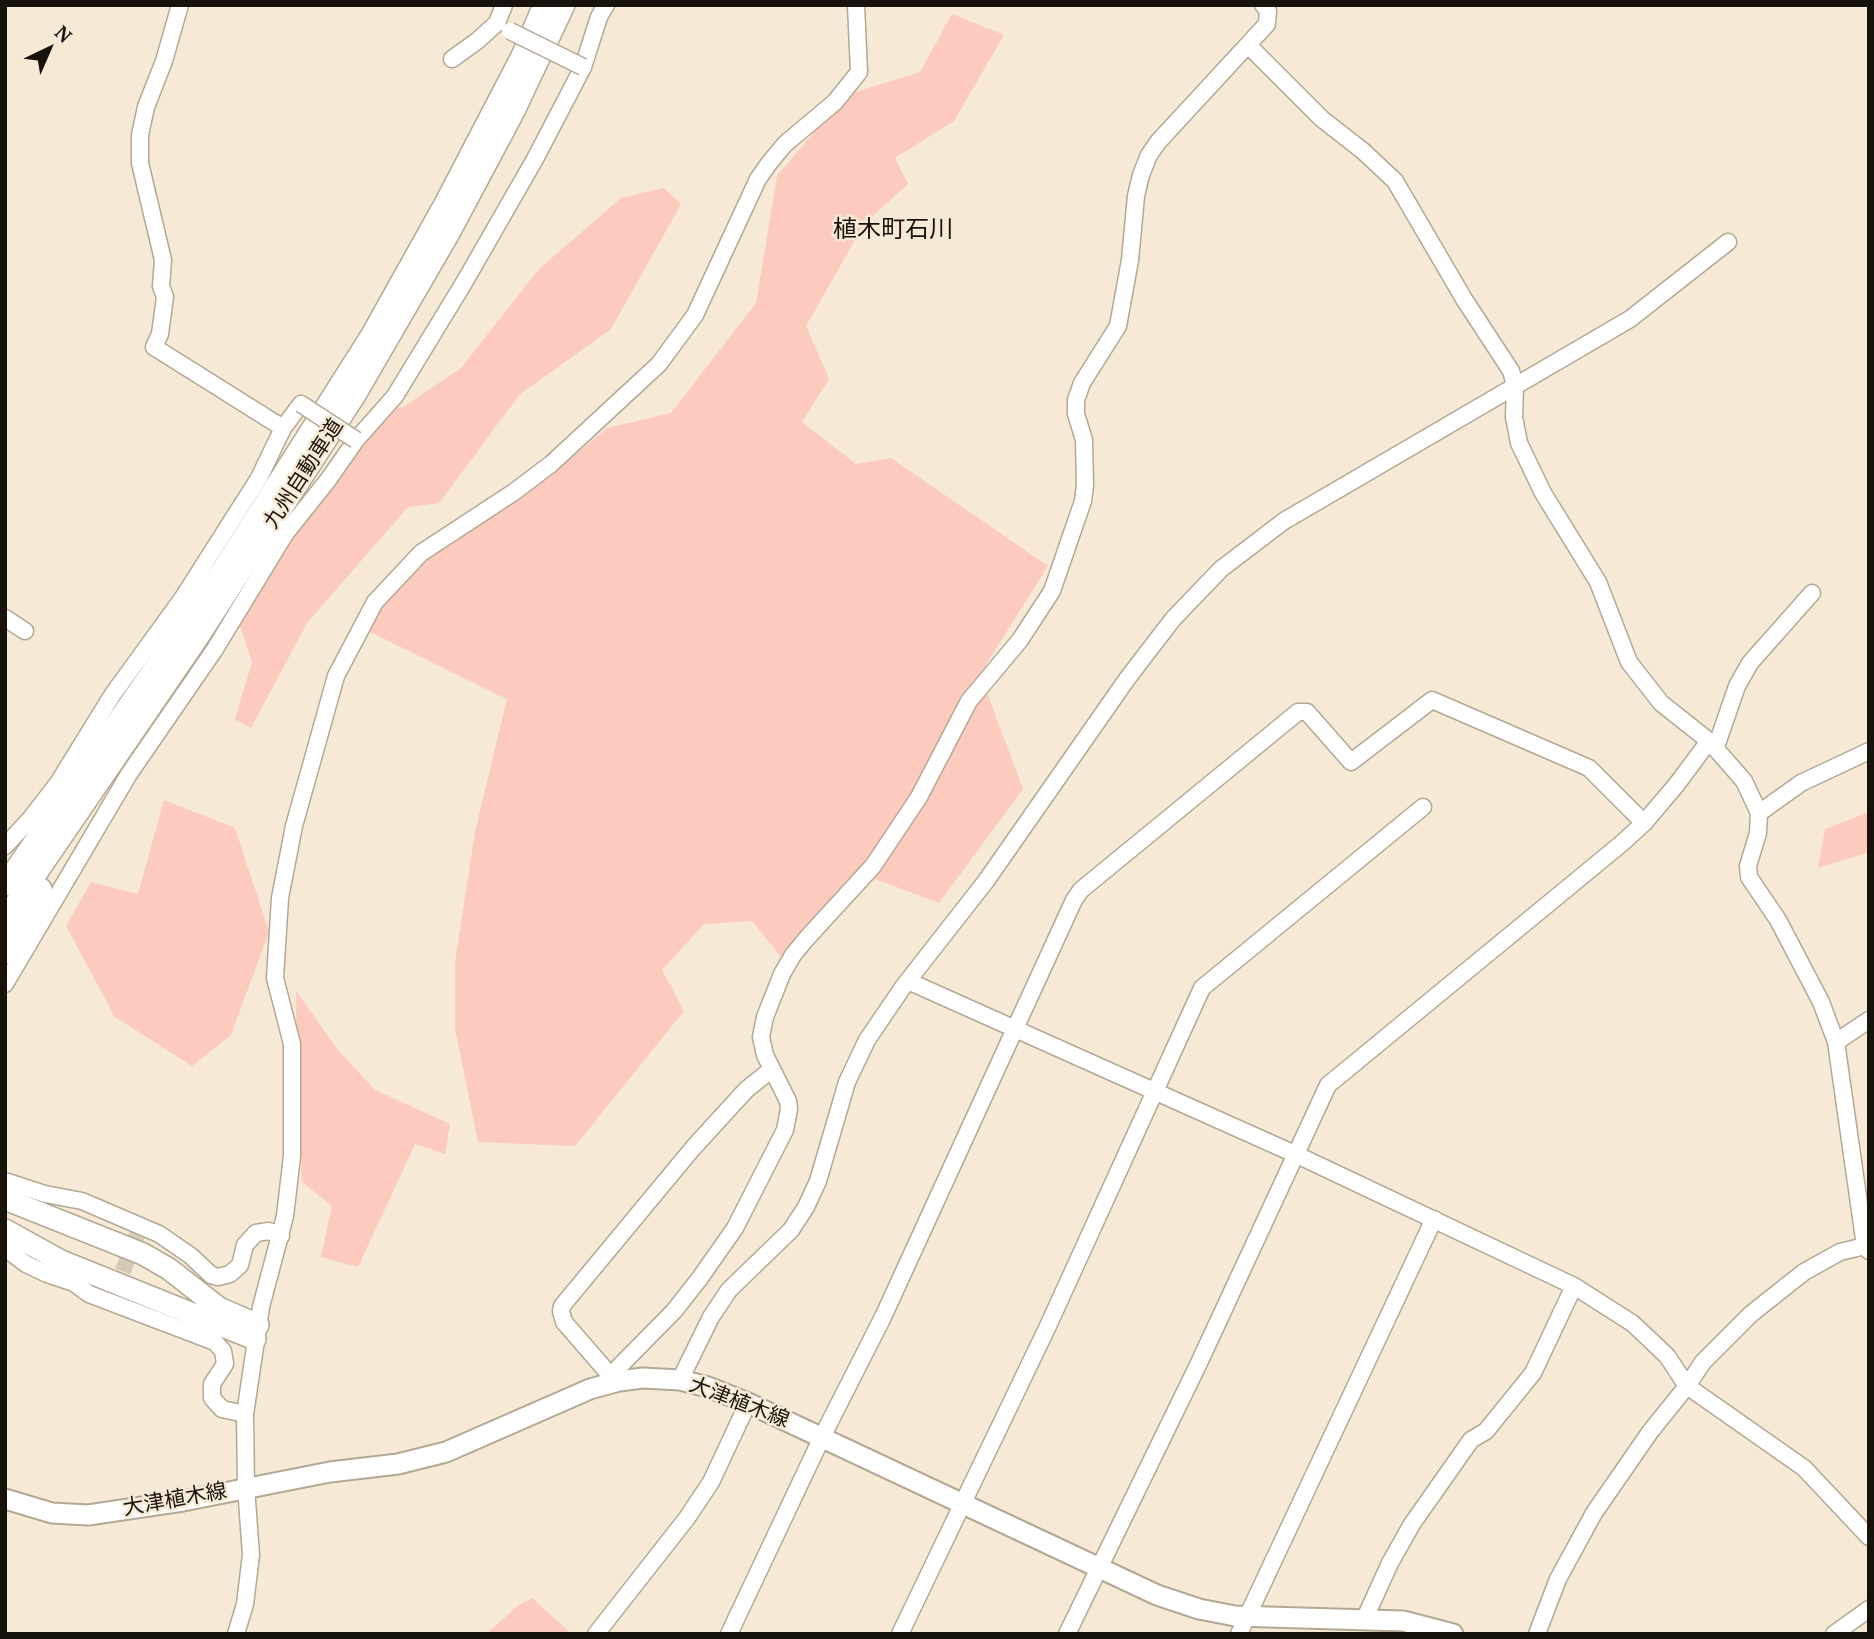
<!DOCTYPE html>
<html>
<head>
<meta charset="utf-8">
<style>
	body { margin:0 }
	#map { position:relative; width:1874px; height:1639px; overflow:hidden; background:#f6e9d5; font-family:"PT Serif",serif }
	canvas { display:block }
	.frame { position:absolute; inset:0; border:7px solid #17130c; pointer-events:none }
	.north { position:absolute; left:14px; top:14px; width:70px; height:70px; -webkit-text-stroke:5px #f6e9d5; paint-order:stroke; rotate:44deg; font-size:19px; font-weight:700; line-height:28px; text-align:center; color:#17130c }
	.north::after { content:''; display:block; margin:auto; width:24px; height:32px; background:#17130c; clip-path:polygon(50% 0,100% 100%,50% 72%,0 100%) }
</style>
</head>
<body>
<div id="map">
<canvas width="1874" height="1639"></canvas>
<div class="frame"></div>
<div class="north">N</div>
</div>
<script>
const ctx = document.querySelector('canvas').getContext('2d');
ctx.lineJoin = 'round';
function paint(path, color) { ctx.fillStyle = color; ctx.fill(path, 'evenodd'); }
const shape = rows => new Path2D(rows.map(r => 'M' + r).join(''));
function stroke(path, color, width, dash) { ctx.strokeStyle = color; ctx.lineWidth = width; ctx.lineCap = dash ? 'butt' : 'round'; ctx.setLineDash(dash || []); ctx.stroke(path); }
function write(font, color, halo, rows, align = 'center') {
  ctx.font = font + ' "PT Serif","Noto Sans JP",serif'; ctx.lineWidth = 5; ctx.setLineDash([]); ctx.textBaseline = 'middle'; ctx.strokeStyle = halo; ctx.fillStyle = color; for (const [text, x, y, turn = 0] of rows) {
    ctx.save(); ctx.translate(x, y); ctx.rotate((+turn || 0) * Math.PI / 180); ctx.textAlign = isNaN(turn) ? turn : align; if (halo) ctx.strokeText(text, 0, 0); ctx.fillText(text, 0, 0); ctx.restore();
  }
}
paint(shape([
	[952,14,1004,35,954,121,895,158,908,184,864,224,806,326,829,379,802,422,856,464,891,458,1048,566,980,674,1023,789,939,903,862,874,783,959,752,921,704,924,662,970,684,1011,575,1146,478,1142,455,1028,455,962,475,832,507,699,364,629,421,559,544,481,607,428,671,413,756,303,777,176,846,95,920,72],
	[664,188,681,204,611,329,520,394,439,503,408,507,307,623,251,728,235,719,252,662,232,602,379,400,402,408,461,368,539,269,621,198],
	[164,800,235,828,269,932,231,1035,192,1066,115,1017,66,926,91,882,138,894],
	[1869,812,1869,852,1818,868,1825,829],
	[296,991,338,1050,375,1090,450,1124,445,1154,415,1144,358,1267,321,1257,332,1206,302,1182,300,1149,297,1137],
	[532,1598,572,1634,486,1634,519,1605]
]), '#fdcbbe');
stroke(shape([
	[114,1294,137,1235]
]), '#d5c9b7', 16, [16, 8]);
const minor = shape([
	[180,5,164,61,146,107,140,135,140,163,163,260,161,286,165,297,160,334,154,347,283,428],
	[1248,45,1322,119,1363,151,1395,181,1464,299,1511,371,1515,385,1514,417,1519,443,1543,493,1598,582,1629,662,1661,703,1709,741,1744,781,1759,813,1758,833,1748,866,1749,877,1778,920,1821,1002,1836,1042,1865,1246,1869,1251],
	[452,59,477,41,497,23,504,5],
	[5,618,25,631],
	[1716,747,1737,686,1750,663,1812,593],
	[1759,813,1801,783,1869,751],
	[5,846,31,818,58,783,113,694,182,599,259,478,283,428,301,404],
	[908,981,1297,1155,1574,1286,1632,1323,1646,1336,1667,1356,1687,1386,1804,1468,1869,1537],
	[5,984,129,774,215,649,285,534,328,480,356,440,395,396,465,281,535,159,583,67,599,17,606,5],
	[1836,1042,1869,1020],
	[5,1181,45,1194,82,1201,159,1234,191,1256,211,1275,218,1277,230,1274,240,1265,245,1245,256,1233,269,1231,281,1236],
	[5,1248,26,1264,47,1274,74,1283,89,1294,215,1342,223,1351,225,1364,212,1384,212,1398,222,1409,245,1414],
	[611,1375,674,1311,700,1278,735,1228,785,1130,789,1109,788,1101,765,1055,761,1037,765,1017,782,974,793,955,807,938,873,866,919,797,969,701,1020,640,1052,591,1083,501,1085,485,1084,440,1076,414,1076,400,1082,383,1118,326,1130,260,1136,196,1141,175,1149,155,1158,142,1267,24,1268,11,1263,5],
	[680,1380,711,1317,729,1290,791,1230,806,1207,818,1181,847,1082,867,1040,903,987,986,881,1127,679,1173,619,1221,569,1284,521,1630,319,1728,242],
	[616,1382,564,1322,561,1311,562,1306,693,1148,746,1090,772,1069],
	[1365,1618,1390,1563,1412,1524,1471,1440,1486,1431,1533,1373,1574,1286],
	[236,1634,245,1604,251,1555,246,1487,245,1414,261,1307,285,1216,292,1156,292,1044,275,978,280,898,294,826,336,676,375,602,421,553,514,492,551,464,659,364,695,315,758,179,770,162,785,144,835,102,859,72,856,5],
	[596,1634,687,1518,711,1482,748,1403],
	[729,1634,822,1437,883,1317,1074,900,1081,890,1298,712,1307,712,1351,762,1432,700,1589,768,1644,823],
	[900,1634,1048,1326,1202,988,1423,807],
	[1067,1634,1198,1365,1328,1085,1621,844,1644,823,1677,784,1709,741],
	[1239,1634,1434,1219],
	[1537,1634,1558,1579,1594,1513,1650,1432,1687,1386,1703,1362,1751,1314,1804,1272,1840,1252,1865,1246],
	[1834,1634,1869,1609]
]);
const major = shape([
	[5,1499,52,1513,88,1515,183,1501,330,1472,398,1464,446,1452,590,1389,619,1381,643,1378,680,1380,708,1387,748,1403,1157,1595,1199,1609,1235,1616,1403,1621,1453,1634]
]);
const highway = shape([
	[5,885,224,568,370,338,446,202,523,54,544,5],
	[5,919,194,643,355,395,449,233,514,111,564,5],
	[5,953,41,889],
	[5,1199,143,1254,169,1269,219,1308,258,1325],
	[5,1230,61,1261,255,1339]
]);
stroke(minor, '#b4a894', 19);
stroke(major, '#b4a894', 23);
stroke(highway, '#b4a894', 24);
stroke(minor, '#fff', 16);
stroke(major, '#fff', 19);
stroke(highway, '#fff', 21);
const minorBridge = shape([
	[510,31,583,67],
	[301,404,356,440]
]);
stroke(minorBridge, '#b4a894', 19, []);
stroke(minorBridge, '#fff', 16);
write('21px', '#17130c', '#f6e9d5', [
	["九州自動車道",304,474,-57],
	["大津植木線",739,1403,21],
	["大津植木線",175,1500,-10]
]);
write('24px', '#17130c', '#f6e9d5', [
	["植木町石川",893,230]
]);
</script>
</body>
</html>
